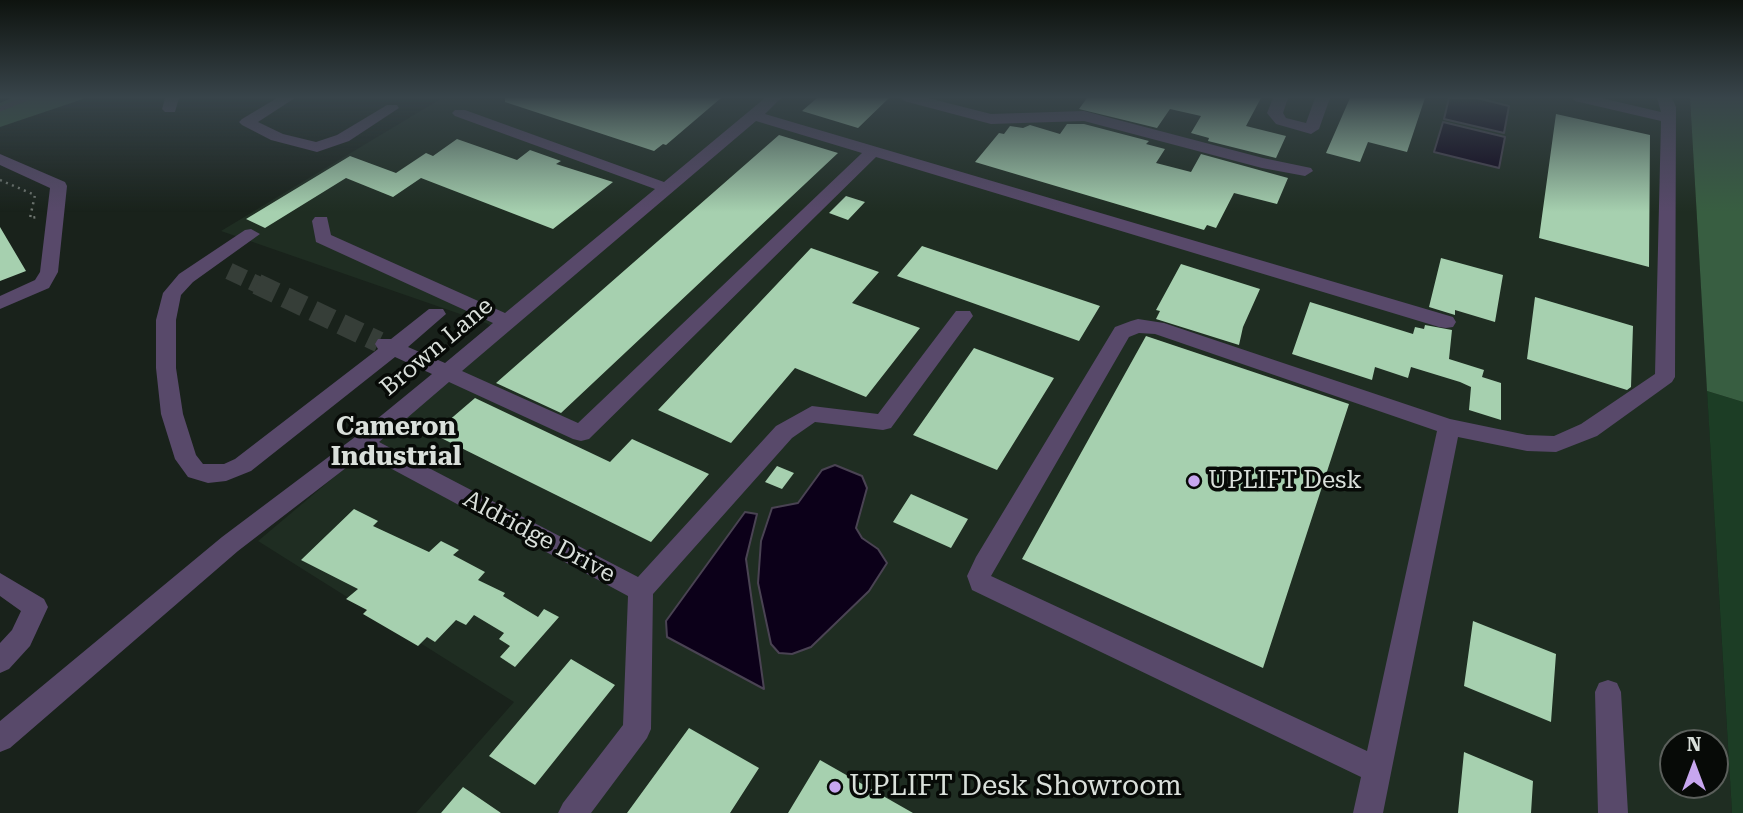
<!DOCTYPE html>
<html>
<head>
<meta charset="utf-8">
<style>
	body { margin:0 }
	#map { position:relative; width:1743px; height:813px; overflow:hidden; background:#19221b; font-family:"Roboto Serif",serif }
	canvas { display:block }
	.north { position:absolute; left:1659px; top:729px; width:70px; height:70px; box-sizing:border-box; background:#070a07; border:2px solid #5b5f5b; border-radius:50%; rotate:0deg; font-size:19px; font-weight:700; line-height:28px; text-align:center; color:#d9dfda }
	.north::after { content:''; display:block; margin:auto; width:24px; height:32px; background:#c7a6ef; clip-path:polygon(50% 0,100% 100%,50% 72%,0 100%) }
</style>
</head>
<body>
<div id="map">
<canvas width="1743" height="813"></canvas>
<div class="north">N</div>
</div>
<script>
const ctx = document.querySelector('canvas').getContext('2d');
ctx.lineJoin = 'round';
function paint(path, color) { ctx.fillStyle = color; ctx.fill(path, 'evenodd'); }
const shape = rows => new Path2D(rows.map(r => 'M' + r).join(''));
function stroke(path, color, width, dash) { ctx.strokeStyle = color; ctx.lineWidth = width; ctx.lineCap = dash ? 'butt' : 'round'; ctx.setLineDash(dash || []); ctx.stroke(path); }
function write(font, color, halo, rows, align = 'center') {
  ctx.font = font + ' "Roboto Serif",serif'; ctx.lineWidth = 7; ctx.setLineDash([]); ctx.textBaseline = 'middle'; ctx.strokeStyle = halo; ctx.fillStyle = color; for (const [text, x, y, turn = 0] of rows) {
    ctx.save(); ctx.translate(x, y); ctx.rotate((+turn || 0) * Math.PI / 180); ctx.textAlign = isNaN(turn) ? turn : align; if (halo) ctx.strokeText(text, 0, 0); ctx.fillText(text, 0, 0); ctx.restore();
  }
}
paint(shape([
	[442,98,1690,98,1732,813,416,813,514,702,258,541,504,334,486,323,221,231],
	[1673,743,1715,743,1715,785,1673,785]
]), '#1f2d22');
paint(shape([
	[1707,391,1743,402,1743,813,1732,813]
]), '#1c3d25');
paint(shape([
	[11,98,86,98,0,127,0,103],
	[1690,98,1743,98,1743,402,1707,391]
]), '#385e41');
const water = shape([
	[1449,98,1477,98,1509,106,1504,133,1444,119,1449,98],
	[1443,122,1505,137,1499,168,1434,152,1443,122],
	[835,465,862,476,867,488,856,528,862,538,878,549,887,563,869,591,811,647,792,654,779,653,771,644,758,583,761,541,772,508,798,503,822,470,835,465],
	[745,512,757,514,746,559,764,689,667,637,666,621,745,512]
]);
paint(water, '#0c0019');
stroke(water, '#4a4353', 2);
stroke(shape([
	[0,109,27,98]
]), '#4a4353', 5);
paint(shape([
	[505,98,721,98,666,145,663,144,654,151,505,102],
	[817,98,889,98,858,128,802,111],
	[1087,98,1261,98,1246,126,1286,136,1276,158,1208,141,1209,138,1191,133,1201,116,1170,109,1157,128,1079,109],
	[1350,98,1425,98,1407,152,1368,142,1360,162,1326,153],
	[1556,114,1650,135,1649,267,1539,238],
	[1067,124,1084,124,1149,141,1146,144,1165,149,1156,163,1191,172,1201,154,1288,178,1277,204,1234,193,1216,228,1207,225,1204,230,975,162,999,133,1004,134,1010,126,1023,128,1030,125,1060,134],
	[779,135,838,153,561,413,496,383],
	[457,139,517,160,530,150,561,161,556,164,613,182,553,229,421,178,393,197,346,178,265,228,246,219,350,156,396,173,426,153,433,156],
	[846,196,865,202,848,220,829,213],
	[0,227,26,271,0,281],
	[922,246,1100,306,1079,341,897,276],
	[811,248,879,272,852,303,920,328,866,397,795,368,731,443,658,410],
	[1441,258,1503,275,1495,322,1455,310,1455,315,1429,307],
	[1181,264,1260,289,1243,327,1239,345,1156,319,1160,311,1156,310],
	[1535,297,1633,326,1631,387,1627,390,1527,359],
	[1310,302,1413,334,1415,327,1424,329,1425,325,1452,330,1449,359,1484,370,1482,377,1501,383,1501,420,1469,410,1471,387,1460,382,1411,367,1408,378,1375,367,1372,380,1292,354],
	[1146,336,1349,404,1263,668,1022,559],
	[974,348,1054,378,997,470,913,435],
	[475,398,610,462,632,439,709,474,651,542,433,434],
	[777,466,794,473,782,489,765,482],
	[911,494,968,519,951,548,893,522],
	[354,509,378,521,373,526,429,552,441,541,459,550,453,555,485,572,478,580,505,593,503,596,538,617,544,609,559,617,515,667,500,657,510,646,499,639,504,633,474,615,466,625,456,620,435,642,427,637,418,646,363,614,367,610,346,599,358,589,301,560],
	[1473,621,1556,654,1551,722,1464,686],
	[571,659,615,685,535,785,489,756],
	[689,728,759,768,730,813,627,813],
	[1464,752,1533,781,1531,813,1458,813],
	[820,760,913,813,788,813],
	[463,787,501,813,441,813]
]), '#a6d0af');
stroke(shape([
	[229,271,261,286]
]), '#363e38', 17, [17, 8]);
stroke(shape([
	[257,284,379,342]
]), '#363e38', 21, [21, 10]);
stroke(shape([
	[0,180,35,195,30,218,37,217]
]), '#6f7670', 2.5, [2, 4.5]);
paint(shape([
	[165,98,179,98,175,112,165,112,162,109,165,98],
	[277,98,295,98,258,122,283,134,316,142,337,135,387,105,397,105,399,108,349,141,317,152,271,140,242,125,239,122,242,119,277,98],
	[765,98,781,98,765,114,1453,317,1456,322,1453,327,1446,328,1439,327,876,157,589,439,581,441,573,439,449,382,379,442,638,577,776,426,812,406,878,414,956,311,970,311,973,316,891,428,883,430,815,422,792,438,653,594,651,729,647,738,591,813,558,813,563,803,623,725,628,596,364,454,238,551,10,748,0,752,0,721,222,537,355,437,432,374,395,357,251,471,226,481,208,483,188,477,175,459,161,414,156,368,156,320,163,293,179,274,245,230,251,229,260,234,193,282,181,295,176,320,176,368,183,414,196,455,203,464,224,464,235,459,378,349,375,344,378,339,391,339,429,309,443,309,446,314,408,347,445,363,493,323,316,242,312,221,315,217,327,217,331,235,505,313,655,189,455,116,452,113,455,110,465,110,664,182,765,98],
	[756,121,862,153,578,423,462,371,756,121],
	[902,98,928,98,991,114,1084,111,1263,158,1311,168,1313,171,1305,176,1262,168,1084,121,991,124,904,101,902,98],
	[1273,98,1288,98,1283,113,1286,118,1306,123,1315,98,1330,98,1319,129,1311,134,1276,124,1267,113,1273,98],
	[1573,98,1601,98,1661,112,1657,98,1672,98,1676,107,1675,377,1672,382,1597,436,1556,452,1527,451,1458,437,1383,813,1353,813,1361,777,972,590,967,576,976,557,1115,327,1131,321,1138,319,1164,323,1450,419,1527,435,1554,436,1581,424,1655,374,1661,121,1575,101,1573,98],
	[1139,333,1155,334,1437,431,1367,751,991,576,1129,337,1139,333],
	[0,154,65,182,67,186,58,272,49,288,0,309,0,296,35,280,40,272,50,188,0,165,0,154],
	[0,573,44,599,48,607,30,646,9,669,0,673,0,643,12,630,21,611,0,596,0,573],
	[1608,680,1617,683,1621,692,1628,813,1598,813,1595,692,1599,683,1608,680]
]), '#58496a');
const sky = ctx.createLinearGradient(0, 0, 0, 212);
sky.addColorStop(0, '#0e130f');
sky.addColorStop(0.46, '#38444a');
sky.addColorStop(1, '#38444a00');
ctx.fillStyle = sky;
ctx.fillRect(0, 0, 1743, 212);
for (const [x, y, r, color] of [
	[1194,481,7,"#c7a6ef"],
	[835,787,7,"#c7a6ef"]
]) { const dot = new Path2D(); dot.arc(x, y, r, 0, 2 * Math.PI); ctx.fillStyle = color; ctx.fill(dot); stroke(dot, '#070a07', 2.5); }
write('24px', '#d9dfda', '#070a07', [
	["Brown Lane",437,347,-40],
	["Aldridge Drive",539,537,28]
]);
write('24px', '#d9dfda', '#070a07', [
	["UPLIFT Desk",1208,481]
], 'left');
write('bold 26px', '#d9dfda', '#070a07', [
	["Cameron",396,427],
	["Industrial",396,457]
]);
write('28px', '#d9dfda', '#070a07', [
	["UPLIFT Desk Showroom",849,787]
], 'left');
</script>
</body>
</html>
